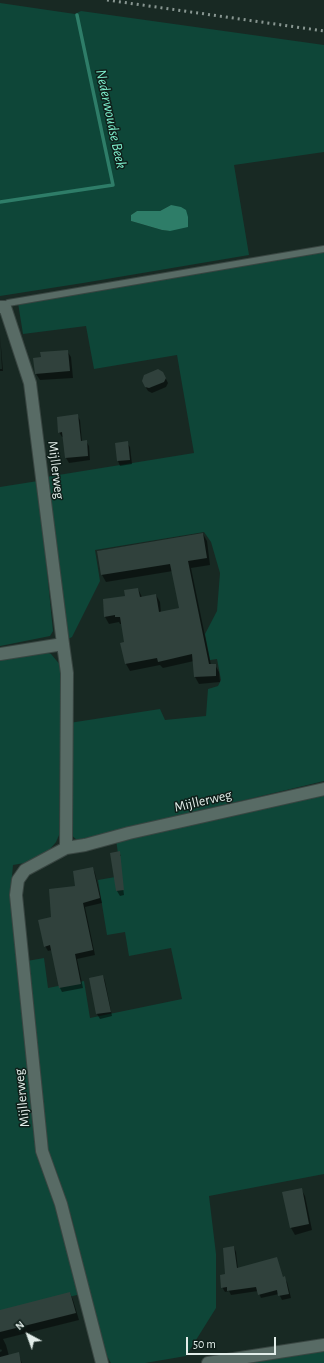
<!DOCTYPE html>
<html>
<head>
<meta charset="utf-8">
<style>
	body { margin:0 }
	#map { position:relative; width:324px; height:1363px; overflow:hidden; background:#182923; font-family:"Alegreya Sans",sans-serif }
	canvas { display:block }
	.north { position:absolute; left:8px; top:1315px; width:40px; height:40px; -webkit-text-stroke:3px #0f1f1a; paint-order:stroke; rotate:319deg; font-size:11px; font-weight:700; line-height:16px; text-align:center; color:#e2ede9 }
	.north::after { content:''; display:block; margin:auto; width:14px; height:18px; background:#e2ede9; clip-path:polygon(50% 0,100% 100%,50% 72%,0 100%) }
	.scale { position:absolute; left:186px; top:1337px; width:90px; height:18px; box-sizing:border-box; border:2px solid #e2ede9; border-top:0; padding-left:5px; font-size:12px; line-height:14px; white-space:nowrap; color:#e2ede9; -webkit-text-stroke:3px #0f1f1a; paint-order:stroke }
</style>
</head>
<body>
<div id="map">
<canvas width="324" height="1363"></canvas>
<div class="north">N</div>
<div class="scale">50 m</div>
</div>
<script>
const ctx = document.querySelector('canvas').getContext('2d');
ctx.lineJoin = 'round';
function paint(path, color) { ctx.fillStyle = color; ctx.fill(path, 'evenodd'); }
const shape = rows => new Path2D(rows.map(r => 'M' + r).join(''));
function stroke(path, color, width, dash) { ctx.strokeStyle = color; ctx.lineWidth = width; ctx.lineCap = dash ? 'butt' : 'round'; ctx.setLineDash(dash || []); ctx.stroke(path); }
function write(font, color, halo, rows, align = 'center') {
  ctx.font = font + ' "Alegreya Sans",sans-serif'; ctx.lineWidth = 3; ctx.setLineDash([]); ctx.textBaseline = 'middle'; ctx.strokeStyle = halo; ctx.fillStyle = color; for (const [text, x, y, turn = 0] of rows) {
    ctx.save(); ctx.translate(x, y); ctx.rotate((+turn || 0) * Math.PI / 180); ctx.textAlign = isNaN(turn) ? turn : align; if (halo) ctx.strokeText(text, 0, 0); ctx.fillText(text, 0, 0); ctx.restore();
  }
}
paint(shape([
	[0,3,75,14,81,11,324,45,324,152,234,165,249,255,83,283,0,296],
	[171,205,170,231,162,230,131,221,131,215,137,211,160,211],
	[324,252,324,781,77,840,70,834,69,723,160,709,165,720,206,716,208,689,218,686,221,680,217,659,210,660,205,634,217,611,220,573,211,542,204,532,95,550,100,581,72,637,66,640,46,477,194,453,177,355,94,369,86,326,23,334,18,303],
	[38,481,53,631,50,636,0,646,0,487],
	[48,653,51,654,61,666,59,835,56,842,44,856,30,862,13,865,11,888,38,1157,50,1182,81,1294,0,1314,0,659],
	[324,793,324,1174,209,1196,216,1254,216,1308,186,1356,145,1363,111,1363,105,1353,72,1219,56,1170,44,1142,27,961,44,958,48,988,84,981,90,1018,182,999,171,948,129,956,125,932,107,935,98,880,121,876,116,839],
	[324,1347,324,1363,219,1363]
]), '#0e4638');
paint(shape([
	[171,205,181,207,186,210,188,217,188,227,170,231,162,230,131,221,131,215,137,211,160,211]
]), '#2e7d68');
paint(shape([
	[0,335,3,371,0,371,0,369,2,369],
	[67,351,71,357,73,378,40,380,36,374],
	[165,377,168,383,166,387,152,393,148,391,145,386],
	[77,415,80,420,82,442,86,441,89,446,90,460,69,463,66,458,64,437,62,437,59,432],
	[127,443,130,447,132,464,120,466,118,461,116,444],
	[203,534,207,541,210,565,191,568,211,665,215,665,219,672,220,682,199,684,195,677,194,661,163,668,160,665,130,671,126,664,121,644,125,643,122,624,120,624,119,622,109,624,105,617,126,597,138,589,142,597,156,595,160,602,161,613,180,608,173,571,106,582,102,575,98,551],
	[119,852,121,856,119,856,124,895,120,896,117,891,111,854],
	[93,869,95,873,102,903,85,907,95,955,77,959,83,988,62,992,60,988,52,950,48,951,45,946,52,918],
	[103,976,105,981,112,1016,100,1019,97,1014,90,979],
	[301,1189,305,1196,312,1230,295,1235,291,1228,284,1193],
	[234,1247,236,1252,238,1269,276,1258,283,1278,287,1282,291,1298,282,1300,279,1294,261,1298,258,1291,231,1295,229,1291,225,1292,222,1287],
	[70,1293,73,1300,79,1320,3,1339,6,1345,9,1356,18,1353,22,1363,0,1363,0,1352,2,1351,1,1349,0,1350,0,1311]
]), '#0007');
stroke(shape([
	[0,202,113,185,77,15]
]), '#2e7d68', 3.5);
paint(shape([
	[68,350,70,371,35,374,33,358,41,357,40,352],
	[158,369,163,372,166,378,164,382,149,388,145,387,142,381,144,375],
	[78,414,81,441,87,440,88,456,65,458,62,432,58,433,57,417],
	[128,441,130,460,117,461,115,443],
	[203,533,207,558,188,561,209,664,216,664,216,676,194,677,192,654,158,662,157,658,125,664,120,643,124,642,120,617,115,617,115,615,104,617,103,599,125,596,124,590,138,588,140,597,156,594,159,612,179,608,170,564,101,575,97,551],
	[120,851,124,890,116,891,110,853],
	[93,867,100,898,83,903,93,950,75,954,81,984,59,988,50,945,44,947,38,920,51,917,49,889,75,886,73,871],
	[103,975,111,1012,96,1014,89,978],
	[302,1188,309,1224,290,1228,282,1192],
	[234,1246,237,1268,277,1257,283,1277,285,1276,289,1294,278,1296,277,1290,258,1295,256,1287,227,1291,227,1287,221,1288,220,1275,225,1274,223,1248],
	[70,1292,76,1313,0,1332,0,1310],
	[19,1352,21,1363,0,1363,0,1357]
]), '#30413c');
const lane = shape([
	[5,307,8,303,324,249]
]);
const street = shape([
	[0,307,5,307,30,383,63,644],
	[0,654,63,644,67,673,66,848,25,870,18,880,16,895,42,1151,61,1204,102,1363],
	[66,848,85,845,129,833,324,789],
	[208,1363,324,1345]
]);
stroke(lane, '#394642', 8);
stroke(street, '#394642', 14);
stroke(lane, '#586b65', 6);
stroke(street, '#586b65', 12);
stroke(shape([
	[107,0,324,31]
]), '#889691', 3, [2, 4]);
write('14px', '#e2ede9', '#0f1f1a', [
	["Mijllerweg",56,470,83],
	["Mijllerweg",203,801,-13],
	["Mijllerweg",22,1098,-96]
]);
write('italic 15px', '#7deecc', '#0f1f1a', [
	["Nederwoudse Beek",111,119,78]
]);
</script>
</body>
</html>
